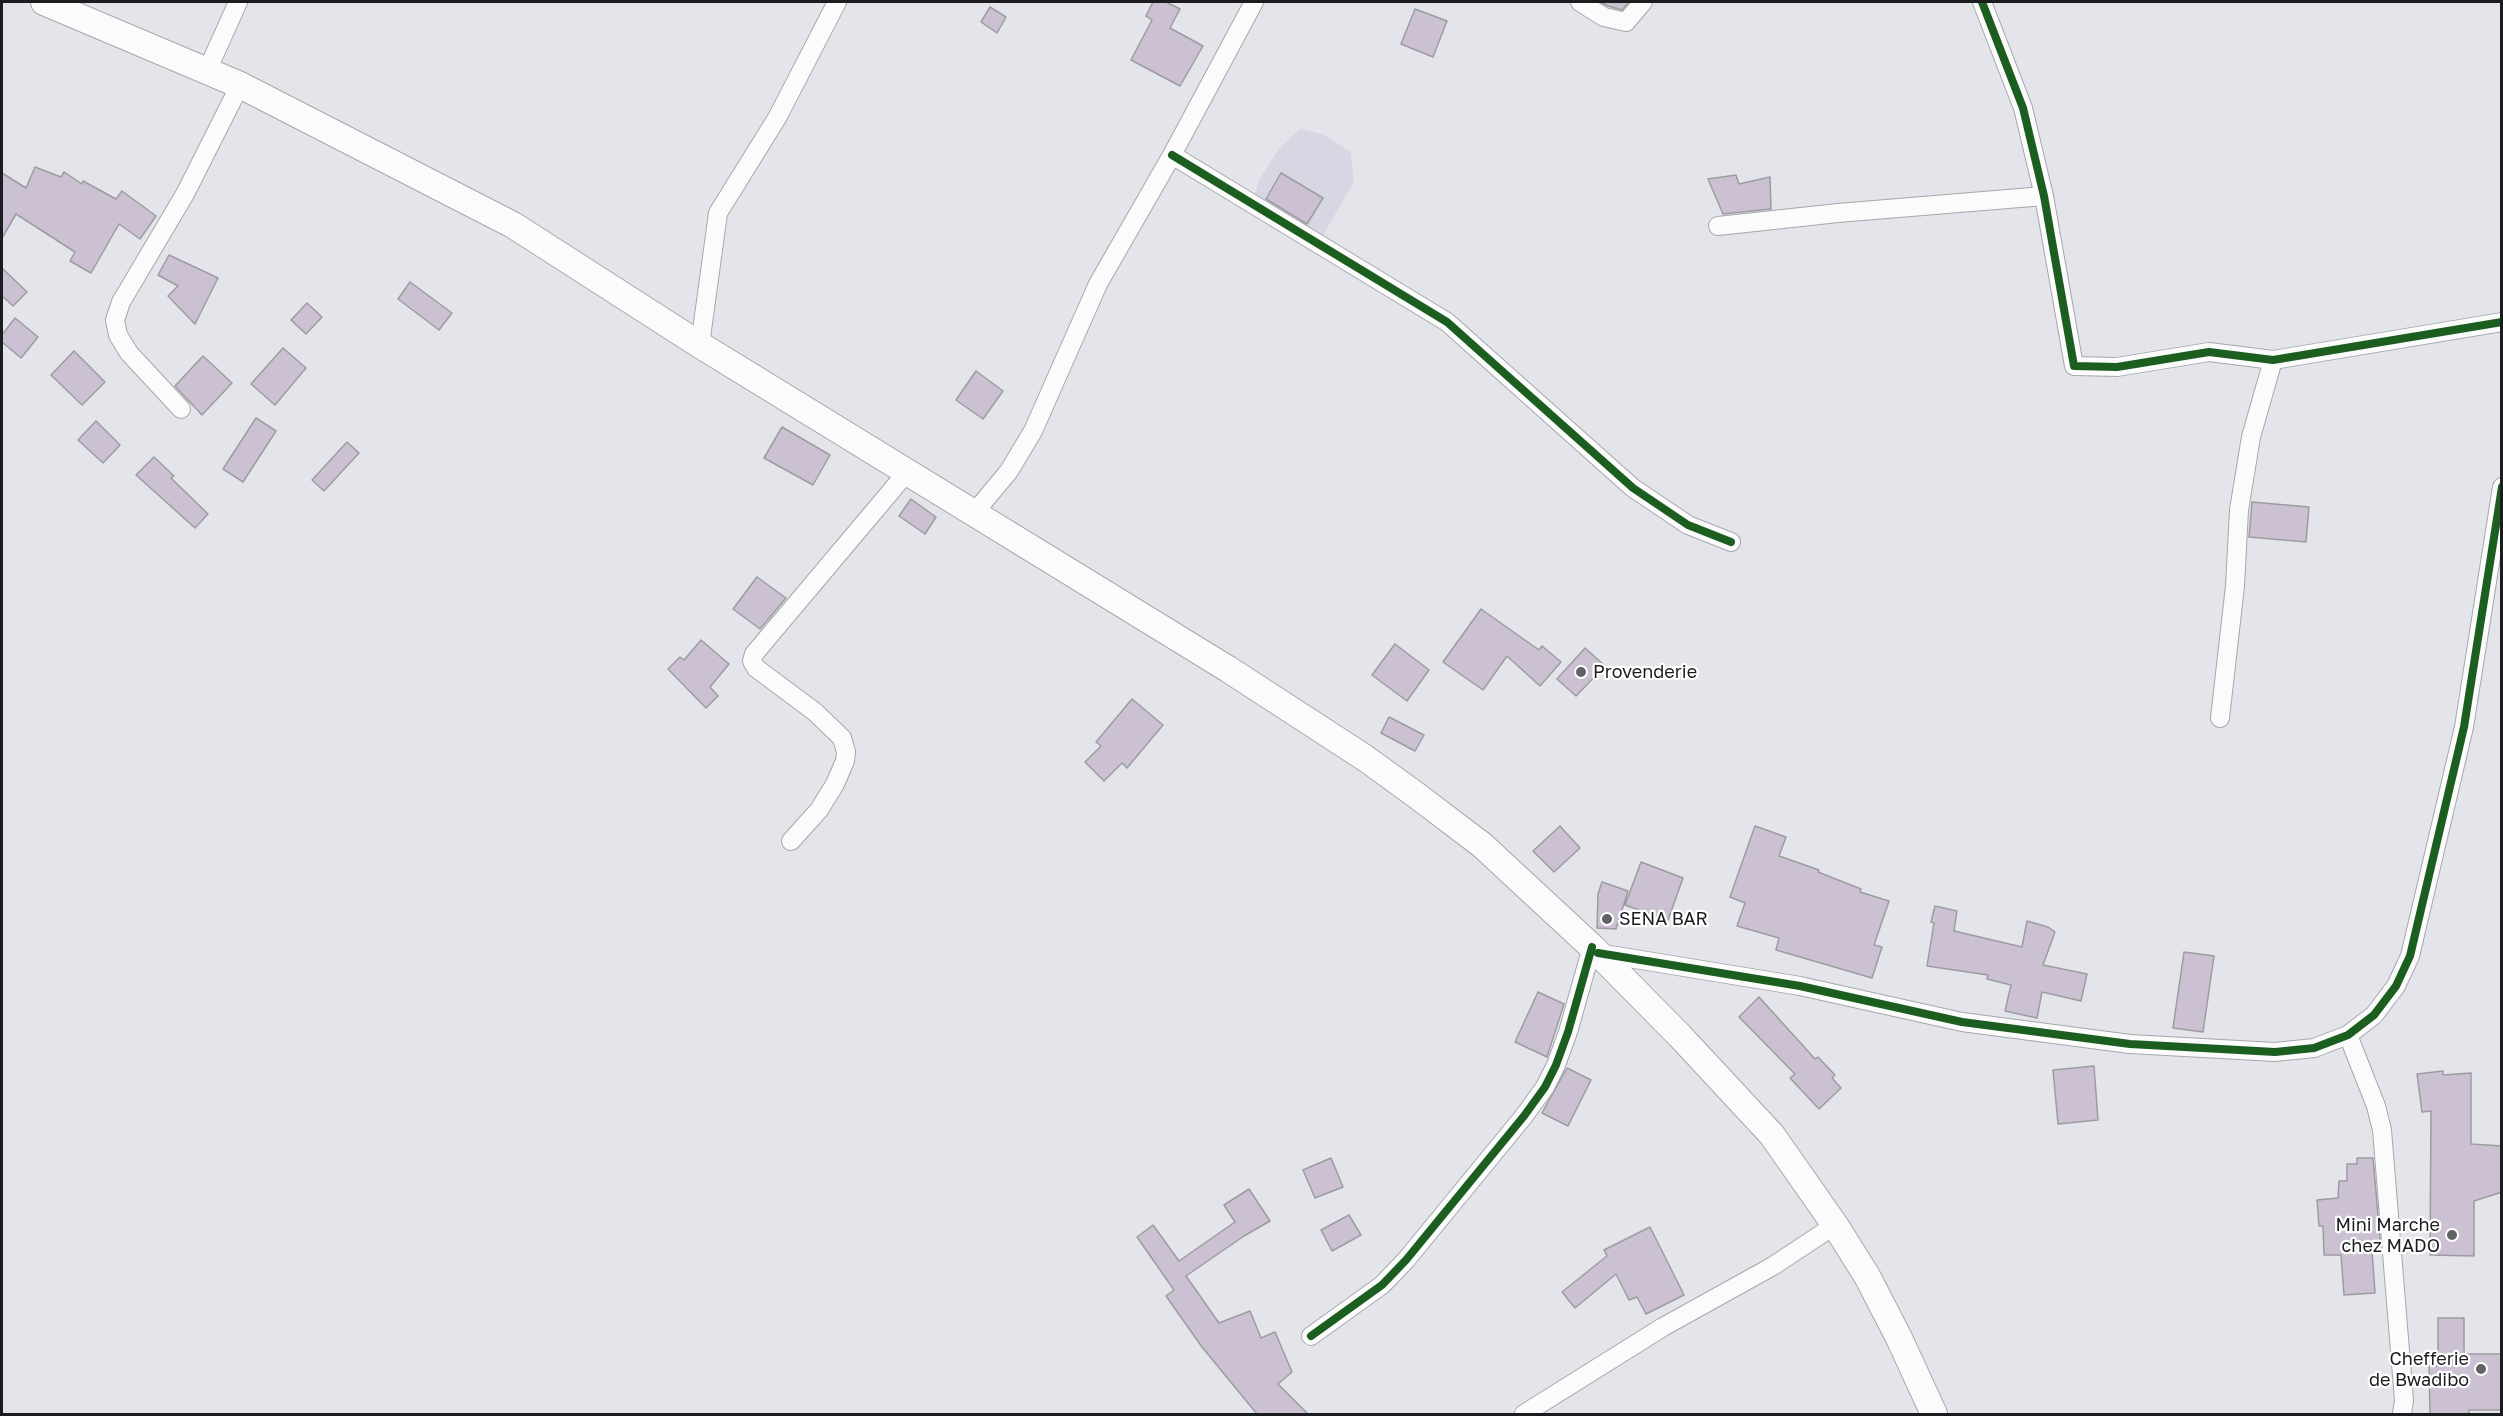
<!DOCTYPE html>
<html>
<head>
<meta charset="utf-8">
<style>
	body { margin:0 }
	#map { position:relative; width:2503px; height:1416px; overflow:hidden; background:#e4e5ea; font-family:"Golos Text",sans-serif }
	canvas { display:block }
	.frame { position:absolute; inset:0; border:3px solid #1b1c1f; pointer-events:none }
</style>
</head>
<body>
<div id="map">
<canvas width="2503" height="1416"></canvas>
<div class="frame"></div>
</div>
<script>
const ctx = document.querySelector('canvas').getContext('2d');
ctx.lineJoin = 'round';
function paint(path, color) { ctx.fillStyle = color; ctx.fill(path, 'evenodd'); }
const shape = rows => new Path2D(rows.map(r => 'M' + r).join(''));
function stroke(path, color, width, dash) { ctx.strokeStyle = color; ctx.lineWidth = width; ctx.lineCap = dash ? 'butt' : 'round'; ctx.setLineDash(dash || []); ctx.stroke(path); }
function write(font, color, halo, rows, align = 'center') {
  ctx.font = font + ' "Golos Text",sans-serif'; ctx.lineWidth = 4.5; ctx.setLineDash([]); ctx.textBaseline = 'middle'; ctx.strokeStyle = halo; ctx.fillStyle = color; for (const [text, x, y, turn = 0] of rows) {
    ctx.save(); ctx.translate(x, y); ctx.rotate((+turn || 0) * Math.PI / 180); ctx.textAlign = isNaN(turn) ? turn : align; if (halo) ctx.strokeText(text, 0, 0); ctx.fillText(text, 0, 0); ctx.restore();
  }
}
paint(shape([
	[1300,129,1322,134,1351,152,1354,182,1323,235,1305,241,1253,208,1258,182,1278,150]
]), '#d6d7e2');
const building = shape([
	[1153,2,1166,2,1180,9,1170,28,1203,46,1180,86,1131,60,1152,20,1146,16,1153,2],
	[1600,2,1629,2,1622,10,1608,6,1600,2],
	[990,7,1006,17,997,33,981,22,990,7],
	[1415,9,1447,21,1433,57,1401,44,1415,9],
	[35,167,61,177,64,172,82,184,83,181,116,199,122,191,156,216,140,239,119,224,91,273,70,261,75,252,16,214,2,238,2,173,26,188,35,167],
	[1281,173,1323,198,1307,224,1266,199,1281,173],
	[1736,175,1739,184,1770,177,1771,209,1723,214,1708,179,1736,175],
	[169,255,218,278,195,324,168,296,178,286,158,275,169,255],
	[2,268,27,292,13,306,2,296,2,268],
	[410,282,452,313,439,330,398,299,410,282],
	[307,303,322,317,306,334,291,320,307,303],
	[15,318,38,337,21,358,2,342,2,335,15,318],
	[283,348,306,368,275,405,251,384,283,348],
	[74,351,105,382,82,405,51,375,74,351],
	[203,356,232,383,202,415,175,386,203,356],
	[976,371,1003,391,983,419,956,400,976,371],
	[256,418,276,431,243,482,223,469,256,418],
	[96,421,120,445,103,463,78,440,96,421],
	[782,427,830,455,813,485,764,458,782,427],
	[347,442,359,453,324,491,312,480,347,442],
	[154,457,174,476,171,478,208,514,195,528,136,475,154,457],
	[911,499,936,517,925,534,899,516,911,499],
	[2252,502,2309,507,2306,542,2249,537,2252,502],
	[757,577,786,598,760,629,733,609,757,577],
	[1481,609,1539,650,1542,646,1561,662,1540,686,1507,656,1483,690,1443,662,1481,609],
	[701,640,729,664,710,687,718,696,706,708,668,669,680,657,684,660,701,640],
	[1395,644,1429,670,1407,701,1372,675,1395,644],
	[1585,648,1605,666,1576,696,1557,679,1585,648],
	[1132,699,1163,725,1127,768,1122,763,1104,781,1085,762,1101,746,1096,742,1132,699],
	[1389,717,1424,735,1415,751,1381,733,1389,717],
	[1560,826,1580,848,1554,872,1533,851,1560,826],
	[1755,826,1786,837,1779,856,1819,870,1818,872,1861,889,1860,892,1889,901,1874,945,1882,947,1872,978,1776,950,1779,938,1737,926,1745,903,1730,897,1755,826],
	[1641,862,1683,878,1668,920,1625,905,1641,862],
	[1602,882,1628,891,1616,929,1597,928,1598,894,1602,882],
	[1935,906,1957,911,1954,931,2022,947,2027,921,2048,927,2055,932,2043,965,2087,974,2081,1001,2042,992,2037,1018,2005,1011,2011,985,1987,979,1988,975,1927,966,1934,923,1931,922,1935,906],
	[2184,952,2214,956,2203,1032,2173,1028,2184,952],
	[1538,992,1564,1004,1547,1057,1515,1042,1538,992],
	[1759,997,1815,1059,1818,1057,1835,1075,1832,1078,1841,1088,1819,1109,1790,1078,1795,1074,1739,1017,1759,997],
	[2094,1066,2098,1120,2058,1124,2053,1070,2094,1066],
	[1567,1068,1591,1080,1568,1126,1542,1113,1567,1068],
	[2443,1071,2443,1075,2471,1073,2471,1144,2502,1146,2502,1192,2474,1201,2474,1256,2430,1255,2431,1111,2422,1112,2417,1074,2443,1071],
	[1331,1158,1343,1187,1315,1198,1303,1170,1331,1158],
	[2357,1158,2373,1158,2381,1250,2372,1251,2375,1293,2344,1295,2341,1255,2324,1255,2323,1226,2319,1226,2317,1200,2338,1198,2339,1181,2347,1181,2347,1164,2357,1164,2357,1158],
	[1249,1189,1270,1221,1244,1236,1186,1276,1219,1323,1250,1311,1261,1338,1275,1332,1292,1372,1278,1384,1308,1414,1257,1414,1202,1347,1166,1296,1174,1290,1137,1237,1153,1225,1179,1261,1235,1222,1224,1205,1249,1189],
	[1349,1215,1361,1235,1332,1251,1321,1230,1349,1215],
	[1650,1227,1684,1295,1646,1314,1637,1297,1629,1300,1616,1274,1575,1308,1562,1292,1607,1256,1604,1250,1650,1227],
	[2438,1318,2464,1318,2464,1354,2502,1354,2502,1410,2469,1410,2469,1414,2430,1414,2429,1366,2438,1366,2438,1318]
]);
paint(building, '#ccc1d3');
stroke(building, '#9c9ca0', 1.5);
const street = shape([
	[1580,2,1604,17,1626,22,1643,2],
	[1982,2,2023,108,2044,196,2074,366,2117,367,2209,352,2273,360,2502,322],
	[207,71,238,2],
	[1172,155,1447,322,1633,488,1688,525,1731,542],
	[1718,226,1838,213,2044,196],
	[700,345,718,213,777,118,837,2],
	[181,409,129,353,118,335,115,320,121,302,185,194,240,85],
	[975,512,1009,471,1033,431,1098,284,1172,155,1254,2],
	[2220,718,2235,586,2239,510,2251,437,2273,360],
	[791,841,819,810,835,784,845,761,846,752,842,738,815,712,756,668,752,661,754,654,908,471],
	[1598,953,1800,986,1962,1022,2130,1044,2275,1052,2314,1048,2348,1035,2374,1015,2396,986,2410,956,2464,727,2502,487],
	[2348,1035,2376,1106,2382,1130,2404,1400,2402,1414],
	[1311,1336,1382,1285,1406,1260,1524,1116,1545,1087,1556,1065,1568,1032,1592,947],
	[1524,1414,1663,1327,1773,1266,1835,1225]
]);
const secondary = shape([
	[44,2,240,85,513,225,700,345,1228,669,1365,758,1416,795,1482,845,1592,947,1680,1036,1772,1135,1835,1225,1867,1276,1899,1338,1934,1414]
]);
stroke(street, '#a6a7aa', 20);
stroke(secondary, '#a6a7aa', 28);
stroke(street, '#fbfbfc', 18);
stroke(secondary, '#fbfbfc', 26);
stroke(shape([
	[1982,2,2023,108,2044,196,2074,366,2117,367,2209,352,2273,360,2502,322],
	[1172,155,1447,322,1633,488,1688,525,1731,542],
	[1598,953,1800,986,1962,1022,2130,1044,2275,1052,2314,1048,2348,1035,2374,1015,2396,986,2410,956,2464,727,2502,487],
	[1311,1336,1382,1285,1406,1260,1524,1116,1545,1087,1556,1065,1568,1032,1592,947]
]), '#1b5e20', 8);
for (const [x, y, r, color] of [
	[1581,672,6,"#616266"],
	[1607,919,6,"#616266"],
	[2452,1235,6,"#616266"],
	[2481,1369,6,"#616266"]
]) { const dot = new Path2D(); dot.arc(x, y, r, 0, 2 * Math.PI); ctx.fillStyle = color; ctx.fill(dot); stroke(dot, '#fff', 2); }
write('18px', '#1b1c1f', '#fff', [
	["Provenderie",1593,672],
	["SENA BAR",1619,919],
	["Mini Marche",2440,1225,"right"],
	["chez MADO",2440,1246,"right"],
	["Chefferie",2469,1359,"right"],
	["de Bwadibo",2469,1380,"right"]
], 'left');
</script>
</body>
</html>
